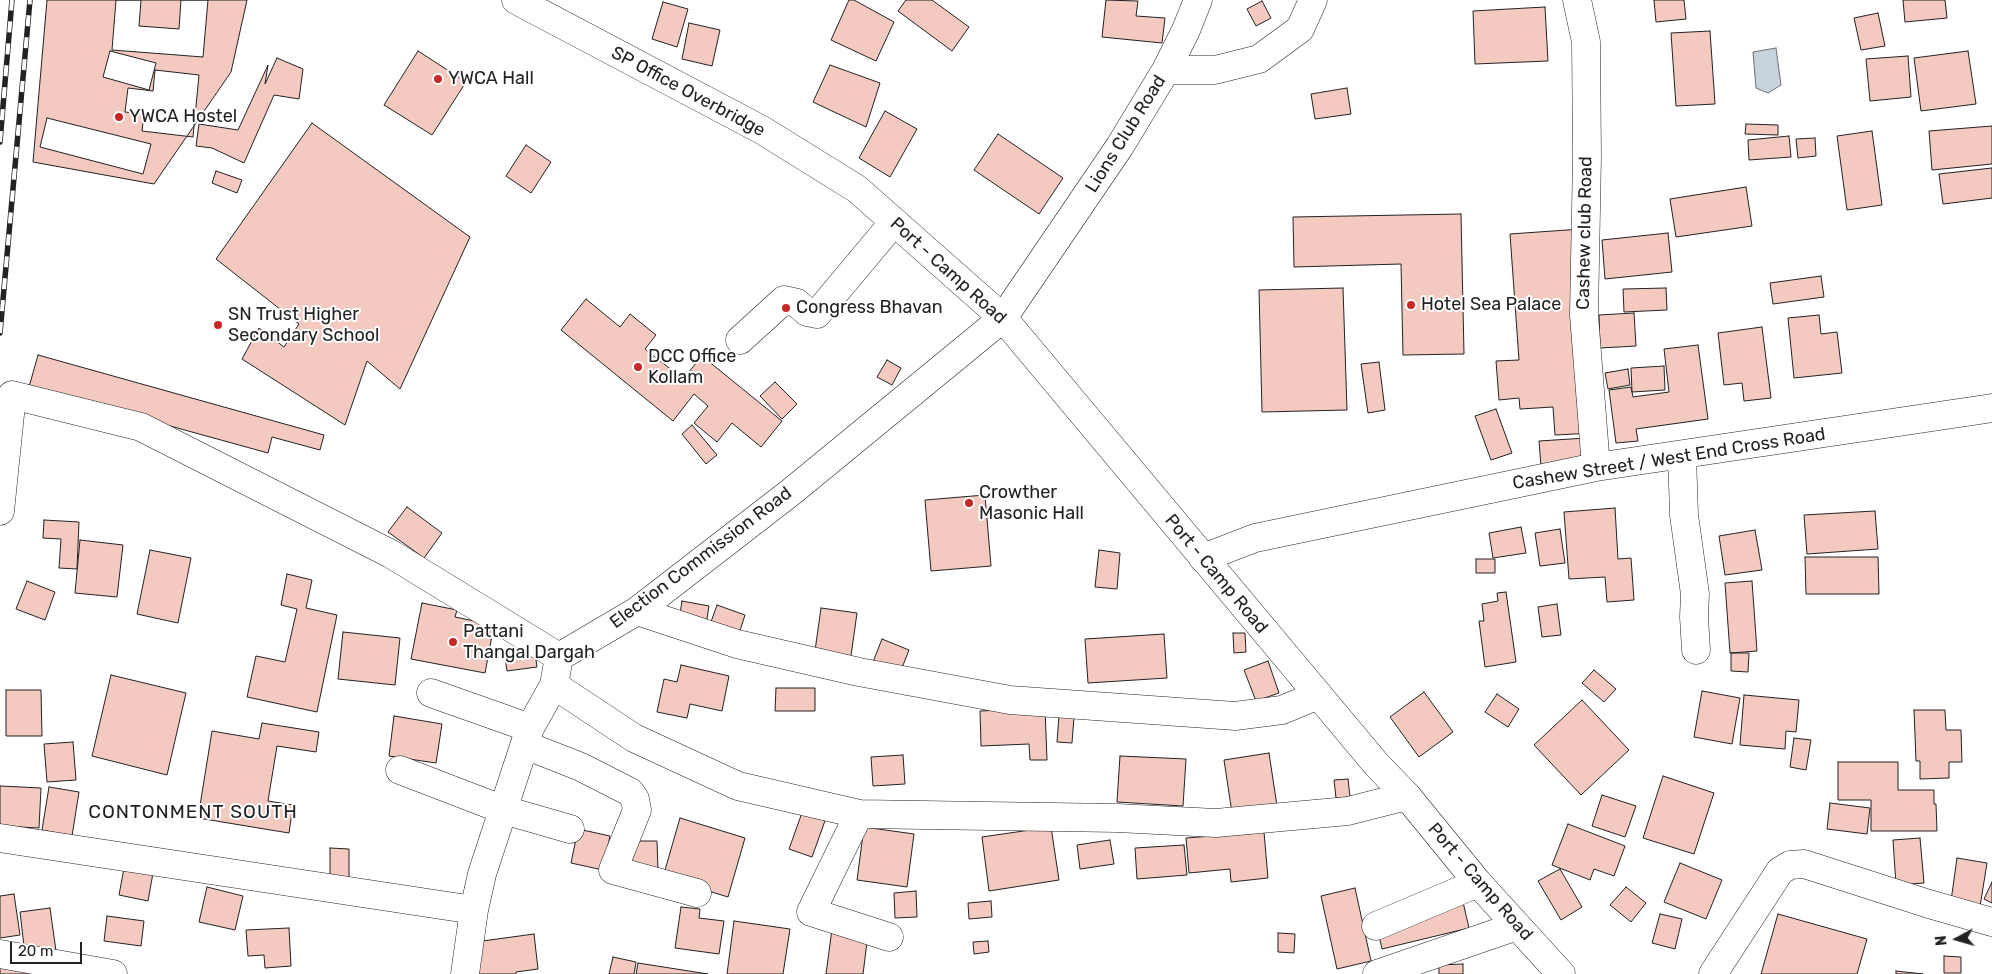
<!DOCTYPE html>
<html>
<head>
<meta charset="utf-8">
<style>
	body { margin:0 }
	#map { position:relative; width:1992px; height:974px; overflow:hidden; background:#fff; font-family:Rubik,sans-serif }
	canvas { display:block }
	.north { position:absolute; left:1932px; top:914px; width:50px; height:50px; -webkit-text-stroke:4px #fff; paint-order:stroke; rotate:264deg; font-size:14px; font-weight:700; line-height:20px; text-align:center; color:#222 }
	.north::after { content:''; display:block; margin:auto; width:18px; height:22px; background:#222; clip-path:polygon(50% 0,100% 100%,50% 72%,0 100%) }
	.scale { position:absolute; left:10px; top:942px; width:72px; height:22px; box-sizing:border-box; border:2px solid #222; border-top:0; padding-left:6px; font-size:15px; line-height:18px; white-space:nowrap; color:#222; -webkit-text-stroke:4px #fff; paint-order:stroke }
</style>
</head>
<body>
<div id="map">
<canvas width="1992" height="974"></canvas>
<div class="north">N</div>
<div class="scale">20 m</div>
</div>
<script>
const ctx = document.querySelector('canvas').getContext('2d');
ctx.lineJoin = 'round';
function paint(path, color) { ctx.fillStyle = color; ctx.fill(path, 'evenodd'); }
const shape = rows => new Path2D(rows.map(r => 'M' + r).join(''));
function stroke(path, color, width, dash) { ctx.strokeStyle = color; ctx.lineWidth = width; ctx.lineCap = dash ? 'butt' : 'round'; ctx.setLineDash(dash || []); ctx.stroke(path); }
function write(font, color, halo, rows, align = 'center') {
  ctx.font = font + ' Rubik,sans-serif'; ctx.lineWidth = 4; ctx.setLineDash([]); ctx.textBaseline = 'middle'; ctx.strokeStyle = halo; ctx.fillStyle = color; for (const [text, x, y, turn = 0] of rows) {
    ctx.save(); ctx.translate(x, y); ctx.rotate((+turn || 0) * Math.PI / 180); ctx.textAlign = isNaN(turn) ? turn : align; if (halo) ctx.strokeText(text, 0, 0); ctx.fillText(text, 0, 0); ctx.restore();
  }
}
const water = shape([
	[1776,48,1781,85,1768,93,1756,88,1753,52,1776,48]
]);
paint(water, '#c7d3dd');
stroke(water, '#6f6f6f', 1);
const building = shape([
	[47,0,247,0,231,72,154,184,33,162,47,0],
	[116,0,141,0,139,26,179,29,181,0,208,0,203,57,112,50,116,0],
	[849,0,854,0,894,22,876,61,831,40,849,0],
	[906,0,932,0,969,27,952,51,898,11,906,0],
	[1106,0,1138,1,1136,16,1165,18,1162,43,1102,37,1106,0],
	[1654,0,1684,0,1686,19,1656,22,1654,0],
	[1903,0,1945,0,1947,18,1905,22,1903,0],
	[1262,1,1271,18,1256,26,1247,9,1262,1],
	[663,2,688,9,677,47,652,39,663,2],
	[1545,7,1548,61,1475,64,1473,11,1545,7],
	[1878,13,1885,46,1861,50,1854,18,1878,13],
	[689,23,720,30,712,66,682,59,689,23],
	[1710,31,1715,104,1676,106,1671,33,1710,31],
	[110,51,156,63,149,90,103,77,110,51],
	[418,51,466,82,432,135,384,105,418,51],
	[1968,51,1976,104,1921,111,1914,58,1968,51],
	[1908,56,1911,97,1870,101,1866,59,1908,56],
	[277,58,303,69,299,99,274,95,244,163,212,148,196,146,199,124,238,130,268,65,265,84,277,58],
	[830,65,880,83,866,127,813,102,830,65],
	[155,70,199,75,193,137,142,131,144,114,125,112,128,88,153,91,155,70],
	[1347,88,1351,114,1315,119,1311,94,1347,88],
	[885,111,917,129,890,177,859,158,885,111],
	[47,118,151,144,143,174,40,147,47,118],
	[312,123,470,237,400,389,367,361,345,425,242,359,259,328,284,347,299,324,216,259,312,123],
	[1746,124,1778,125,1778,135,1745,134,1746,124],
	[1992,126,1992,164,1932,170,1929,131,1992,126],
	[1872,131,1882,205,1847,210,1837,136,1872,131],
	[998,134,1063,178,1039,214,974,170,998,134],
	[1789,136,1791,157,1749,160,1748,140,1789,136],
	[1815,138,1816,156,1798,158,1796,139,1815,138],
	[526,145,551,162,531,193,506,176,526,145],
	[1992,168,1992,198,1943,204,1939,174,1992,168],
	[216,171,242,180,237,193,212,183,216,171],
	[1746,187,1752,226,1676,237,1670,199,1746,187],
	[1461,214,1464,354,1403,355,1401,264,1294,267,1293,217,1461,214],
	[1581,229,1595,433,1555,435,1553,407,1520,409,1519,398,1499,400,1496,361,1519,360,1510,234,1581,229],
	[1668,233,1672,272,1605,279,1602,240,1668,233],
	[1821,276,1824,297,1773,304,1770,283,1821,276],
	[1343,288,1347,410,1262,412,1259,290,1343,288],
	[1666,288,1667,310,1624,312,1623,289,1666,288],
	[586,299,620,327,630,314,656,335,645,349,683,379,702,356,782,421,761,447,732,423,717,442,694,423,708,406,694,394,673,421,561,330,586,299],
	[1634,313,1636,346,1600,348,1599,315,1634,313],
	[1819,315,1821,334,1837,332,1842,373,1794,378,1788,318,1819,315],
	[1762,327,1771,398,1744,401,1742,383,1724,385,1718,333,1762,327],
	[1698,345,1708,419,1636,429,1638,441,1616,443,1609,390,1631,387,1633,397,1669,392,1664,349,1698,345],
	[38,355,324,435,320,450,272,437,268,453,29,387,38,355],
	[887,360,901,368,892,385,877,377,887,360],
	[1379,362,1385,410,1368,413,1361,364,1379,362],
	[1664,366,1665,390,1632,392,1631,368,1664,366],
	[1628,369,1630,385,1608,389,1605,373,1628,369],
	[775,382,797,404,782,419,760,396,775,382],
	[1496,409,1512,453,1491,460,1475,416,1496,409],
	[692,425,717,455,706,464,682,434,692,425],
	[1586,438,1588,464,1541,467,1539,441,1586,438],
	[985,495,991,566,931,571,925,500,985,495],
	[407,507,442,533,424,558,388,532,407,507],
	[1615,508,1618,559,1631,558,1634,600,1607,602,1605,577,1569,579,1564,512,1615,508],
	[1875,511,1878,549,1807,554,1804,515,1875,511],
	[44,520,79,522,77,569,59,568,61,539,43,538,44,520],
	[1521,527,1526,553,1493,558,1489,533,1521,527],
	[1560,529,1565,563,1540,566,1535,533,1560,529],
	[1755,530,1762,570,1725,575,1719,536,1755,530],
	[80,540,123,545,117,597,75,593,80,540],
	[150,550,191,558,178,623,137,614,150,550],
	[1099,550,1120,553,1117,589,1095,587,1099,550],
	[1805,557,1878,557,1879,594,1806,594,1805,557],
	[1476,559,1495,559,1495,573,1476,573,1476,559],
	[287,574,312,580,306,608,337,615,317,712,247,697,256,656,285,662,297,609,281,605,287,574],
	[27,581,55,592,45,620,16,609,27,581],
	[1752,581,1757,651,1730,653,1725,583,1752,581],
	[1506,592,1516,662,1485,667,1479,621,1484,621,1482,604,1498,601,1497,593,1506,592],
	[682,601,709,606,704,638,677,633,682,601],
	[422,603,457,610,455,617,494,625,485,673,411,659,422,603],
	[1557,604,1561,635,1542,637,1538,607,1557,604],
	[717,605,745,615,736,643,707,633,717,605],
	[821,608,857,613,850,663,814,658,821,608],
	[343,632,400,638,395,685,338,679,343,632],
	[1233,633,1245,633,1246,652,1234,653,1233,633],
	[1164,634,1167,678,1088,683,1085,639,1164,634],
	[882,639,909,650,898,678,871,667,882,639],
	[534,646,537,667,507,671,504,650,534,646],
	[1731,653,1749,653,1748,672,1731,671,1731,653],
	[1268,661,1279,693,1256,701,1244,670,1268,661],
	[681,665,729,676,722,711,690,704,687,718,657,712,664,679,677,682,681,665],
	[1594,670,1616,689,1604,702,1582,683,1594,670],
	[111,675,186,693,167,775,92,756,111,675],
	[776,688,815,688,815,711,775,711,776,688],
	[6,690,41,690,42,736,6,736,6,690],
	[1702,691,1740,698,1732,744,1694,737,1702,691],
	[1424,692,1453,732,1419,757,1390,717,1424,692],
	[1497,694,1519,709,1508,727,1485,712,1497,694],
	[1744,695,1799,700,1796,732,1786,731,1785,749,1740,745,1744,695],
	[1582,700,1629,750,1581,795,1534,745,1582,700],
	[1045,708,1047,760,1030,760,1029,744,981,746,980,711,1045,708],
	[1914,710,1945,710,1946,730,1961,730,1962,762,1949,762,1949,778,1920,779,1920,761,1916,761,1914,710],
	[394,716,442,724,436,763,389,756,394,716],
	[1059,716,1074,717,1072,743,1057,742,1059,716],
	[262,723,319,732,316,752,277,746,268,801,293,805,289,833,198,818,212,731,259,739,262,723],
	[1794,738,1811,740,1806,770,1790,767,1794,738],
	[73,742,76,780,47,782,44,744,73,742],
	[1269,753,1277,806,1232,813,1224,760,1269,753],
	[903,755,905,784,873,786,871,757,903,755],
	[1120,756,1186,759,1183,806,1117,802,1120,756],
	[1838,762,1898,762,1898,790,1934,790,1934,804,1936,804,1937,831,1871,831,1871,800,1838,800,1838,762],
	[1663,776,1714,793,1694,854,1643,838,1663,776],
	[1348,779,1350,797,1336,798,1334,780,1348,779],
	[0,786,41,788,39,828,0,826,0,786],
	[49,787,79,792,72,836,42,830,49,787],
	[1602,795,1636,806,1625,837,1592,826,1602,795],
	[1830,803,1870,808,1867,834,1827,829,1830,803],
	[803,810,826,818,812,857,789,849,803,810],
	[680,818,745,838,728,897,663,877,680,818],
	[1568,824,1625,846,1614,876,1594,869,1590,880,1552,865,1568,824],
	[864,827,914,834,907,887,857,880,864,827],
	[1051,827,1059,880,989,891,982,837,1051,827],
	[578,829,610,836,603,870,571,863,578,829],
	[1264,832,1268,878,1231,882,1230,869,1189,873,1186,838,1264,832],
	[1920,838,1924,883,1896,885,1893,840,1920,838],
	[1110,840,1114,864,1080,869,1077,845,1110,840],
	[630,841,657,841,658,870,631,870,630,841],
	[1184,845,1187,875,1137,879,1135,848,1184,845],
	[330,848,349,849,349,878,330,878,330,848],
	[1957,858,1987,863,1979,913,1950,908,1957,858],
	[1680,863,1722,880,1706,919,1664,902,1680,863],
	[124,868,153,873,148,901,119,895,124,868],
	[1560,869,1582,907,1561,920,1538,881,1560,869],
	[1992,882,1992,903,1984,899,1992,882],
	[207,887,243,896,235,930,199,922,207,887],
	[1626,887,1646,903,1631,922,1610,905,1626,887],
	[1355,888,1371,961,1337,969,1321,896,1355,888],
	[916,891,917,917,895,918,894,893,916,891],
	[14,894,20,935,0,938,0,896,14,894],
	[991,901,992,917,969,919,968,903,991,901],
	[1463,902,1469,928,1382,949,1376,922,1463,902],
	[681,907,700,909,699,918,724,921,719,954,675,948,681,907],
	[50,908,56,951,25,955,20,912,50,908],
	[1660,914,1682,919,1675,949,1652,943,1660,914],
	[1778,914,1867,939,1857,974,1761,974,1778,914],
	[107,916,144,921,141,946,104,941,107,916],
	[734,921,790,929,783,974,727,974,734,921],
	[289,928,291,966,265,968,264,955,248,956,246,930,289,928],
	[832,929,868,934,863,974,826,974,832,929],
	[1278,933,1295,934,1294,953,1278,952,1278,933],
	[534,934,538,969,516,972,516,974,472,974,468,943,534,934],
	[988,941,989,952,974,954,973,942,988,941],
	[1944,956,1961,957,1961,973,1944,973,1944,956],
	[613,957,636,962,634,974,609,974,613,957],
	[638,963,708,974,636,974,638,963],
	[1463,964,1463,974,1439,974,1439,965,1463,964],
	[0,965,43,974,0,974,0,965],
	[1896,971,1923,974,1896,974,1896,971]
]);
paint(building, '#f3c9c0');
stroke(building, '#222', 1);
const minor = shape([
	[1577,0,1586,42,1587,156,1584,315,1596,467],
	[1166,70,1186,30,1198,0],
	[740,340,784,300,797,303,807,312,817,314,894,222],
	[1682,455,1684,515,1695,594,1694,617,1696,650],
	[0,511,12,395,141,427,391,554,559,657],
	[1203,558,1255,538,1596,467,1992,408],
	[637,611,737,644,859,672,1010,700,1235,716,1282,710,1318,695],
	[554,685,634,738,738,786,859,814,1117,818,1216,823,1348,811,1407,796],
	[431,693,530,728],
	[525,745,581,767,630,792,635,799,637,810,613,870,697,893],
	[400,770,504,810,570,829],
	[859,814,811,912,889,937],
	[0,838,474,910],
	[1376,926,1478,883],
	[0,954,113,974],
	[465,974,474,910,482,874,530,728,554,685,559,657,637,611,791,492,1003,318,1120,146,1166,70,1215,70,1259,59,1300,29,1313,0],
	[1377,974,1517,926],
	[1713,974,1780,871,1790,865,1804,864,1929,904,1992,922]
]);
const major = shape([
	[516,0,762,130,857,189,1003,318,1377,765,1407,796,1478,883,1561,974]
]);
stroke(minor, '#222', 29);
stroke(major, '#222', 29);
stroke(minor, '#fff', 28);
stroke(major, '#fff', 28);
const rail = shape([
	[0,142,12,0],
	[0,333,30,0]
]);
stroke(rail, '#222', 5.5);
stroke(rail, '#fff', 4, [11]);
for (const [x, y, r, color] of [
	[438,79,5,"#c62828"],
	[119,117,5,"#c62828"],
	[1411,305,5,"#c62828"],
	[786,308,5,"#c62828"],
	[218,325,5,"#c62828"],
	[638,367,5,"#c62828"],
	[969,503,5,"#c62828"],
	[453,642,5,"#c62828"]
]) { const dot = new Path2D(); dot.arc(x, y, r, 0, 2 * Math.PI); ctx.fillStyle = color; ctx.fill(dot); stroke(dot, '#fff', 2); }
write('18px', '#222', '#fff', [
	["YWCA Hall",448,79],
	["YWCA Hostel",129,117],
	["Hotel Sea Palace",1421,305],
	["Congress Bhavan",796,308],
	["SN Trust Higher",228,315],
	["Secondary School",228,336],
	["DCC Office",648,357],
	["Kollam",648,378],
	["Crowther",979,493],
	["Masonic Hall",979,514],
	["Pattani",463,632],
	["Thangal Dargah",463,653]
], 'left');
write('18px', '#222', '#fff', [
	["SP Office Overbridge",688,92,28],
	["Lions Club Road",1126,134,-58],
	["Cashew club Road",1585,233,-89],
	["Port - Camp Road",948,271,42],
	["Cashew Street / West End Cross Road",1669,459,-9],
	["Election Commission Road",701,558,-37],
	["Port - Camp Road",1216,574,50],
	["Port - Camp Road",1480,882,49]
]);
ctx.letterSpacing = '1px';
write('19px', '#222', '#fff', [
	["CONTONMENT SOUTH",193,813]
]);
ctx.letterSpacing = '0px';
</script>
</body>
</html>
